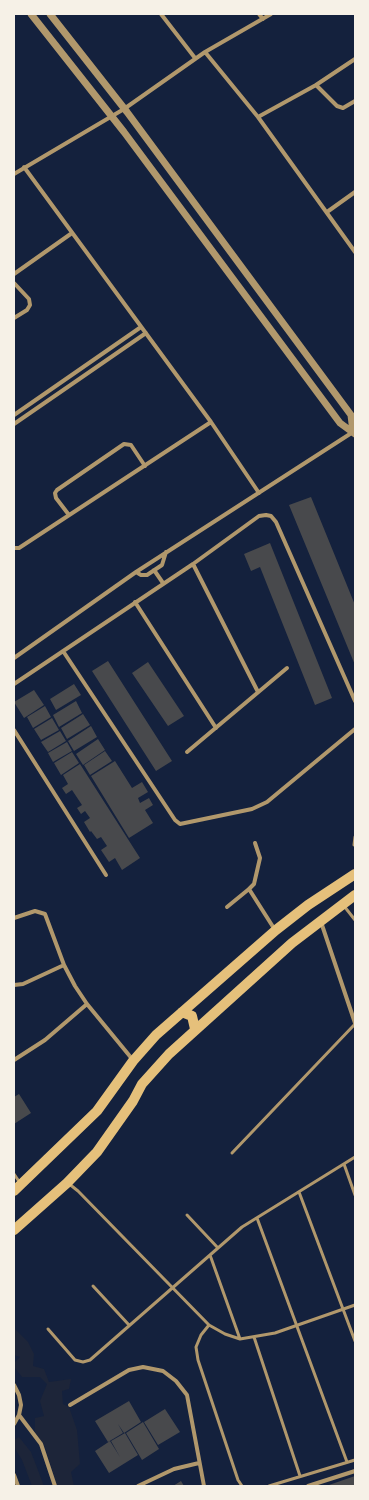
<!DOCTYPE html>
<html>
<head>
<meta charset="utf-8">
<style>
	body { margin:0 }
	#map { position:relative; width:369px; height:1500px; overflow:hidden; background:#14213d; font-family:"Roboto Condensed",sans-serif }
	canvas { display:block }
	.frame { position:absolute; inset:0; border:15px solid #f6f1e7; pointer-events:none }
</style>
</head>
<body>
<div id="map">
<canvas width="369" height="1500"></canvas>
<div class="frame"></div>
</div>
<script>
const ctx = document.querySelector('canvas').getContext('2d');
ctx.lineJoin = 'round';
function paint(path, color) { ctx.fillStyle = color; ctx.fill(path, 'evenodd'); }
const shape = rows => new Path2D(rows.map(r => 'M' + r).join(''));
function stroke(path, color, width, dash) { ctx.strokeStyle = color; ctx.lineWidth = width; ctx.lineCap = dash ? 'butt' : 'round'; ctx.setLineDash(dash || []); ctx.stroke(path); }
paint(shape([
	[14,1328,28,1342,34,1354,33,1366,44,1369,49,1382,71,1379,69,1389,62,1391,63,1404,69,1407,77,1430,80,1464,71,1472,74,1486,57,1486,45,1447,35,1435,35,1418,44,1416,40,1401,47,1384,40,1377,22,1377,14,1367,14,1363,20,1357,14,1355],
	[19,1437,31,1452,44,1486,32,1486,22,1460,14,1447,14,1440]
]), '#1d2539');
paint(shape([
	[311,497,355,605,355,665,289,505],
	[270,543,332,698,315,705,260,567,251,571,244,554],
	[108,661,172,761,156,771,92,671],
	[148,662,184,716,168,726,132,673],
	[74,684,81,695,56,710,50,699],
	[34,690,44,705,24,718,14,702],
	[76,701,82,713,59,727,53,715],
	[45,706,51,717,33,728,27,717],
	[83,714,90,725,67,739,61,728],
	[52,718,59,730,41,740,34,729],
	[91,726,97,737,74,751,68,741],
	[60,731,66,741,48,752,41,742],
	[98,739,105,750,83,765,76,754],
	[67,742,72,751,53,762,48,753],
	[105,751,112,761,90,775,84,765],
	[72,752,79,763,61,775,54,763],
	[115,761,132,788,142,782,148,792,138,798,140,803,149,798,153,805,145,810,153,823,129,838,91,776],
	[80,764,140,858,122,870,115,858,109,862,101,850,107,846,101,837,97,839,91,831,90,832,84,822,90,818,85,811,81,814,77,808,82,805,72,790,66,794,62,788,68,784,63,775],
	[19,1094,31,1113,14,1124,14,1097],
	[129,1401,141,1422,124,1433,118,1424,123,1433,108,1442,95,1421],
	[165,1409,180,1432,158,1445,144,1422],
	[143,1422,159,1449,142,1460,126,1433],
	[125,1433,138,1455,109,1473,95,1451,110,1441,120,1457,111,1441],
	[355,1476,355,1486,326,1486],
	[181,1481,184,1486,173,1486]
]), '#48494c');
stroke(shape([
	[354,845,355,837],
	[344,906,355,920],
	[232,1153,355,1024],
	[344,1164,355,1195],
	[14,1174,20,1183],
	[68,1183,78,1191,209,1325,225,1334,240,1339,275,1333,355,1305],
	[299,1192,355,1341],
	[187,1215,218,1248],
	[257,1218,347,1462],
	[210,1255,240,1339],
	[93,1286,129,1325],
	[209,1325,201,1335,196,1347,198,1360,238,1480,242,1486],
	[48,1329,75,1360,83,1362,90,1360,242,1227,355,1157],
	[254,1337,300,1476],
	[269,1486,355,1460]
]), '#b1986c', 3);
stroke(shape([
	[161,14,195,58],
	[259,14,263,19],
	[205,52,258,117,355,252],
	[316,85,337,106,343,108,355,101],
	[258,117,316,85,355,59],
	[24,167,211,422,259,493],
	[14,174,124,109,205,52,271,14],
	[327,212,355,192],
	[14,274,72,233],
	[14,283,29,299,30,305,27,310,14,318],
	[14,415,141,327],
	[14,424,146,333],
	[69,515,56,498,55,493,57,490,124,444,131,445,145,466],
	[14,548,19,548,211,422],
	[193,564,258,692],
	[154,570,163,583],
	[136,572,141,575,147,575,162,565,166,552],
	[135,602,216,728],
	[63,651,175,820,180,824,252,809,267,802,355,729],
	[14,658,136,572,353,432],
	[14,684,193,564,259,516,266,515,271,516,276,522,355,701],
	[14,730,106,875],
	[187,752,287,668],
	[255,843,260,858,254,884,249,889,275,930],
	[227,907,249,889],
	[14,918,35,911,45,914,64,965,75,986,87,1004,133,1060],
	[321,922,355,1023],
	[14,985,23,984,64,965],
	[14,1060,45,1040,87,1004],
	[14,1385,19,1395,21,1405,19,1415,14,1424],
	[70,1405,129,1370,143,1367,163,1371,176,1381,187,1395,204,1486],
	[19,1415,41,1444,55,1486],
	[14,1475,18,1486],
	[138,1486,174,1469,199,1463],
	[308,1486,355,1471]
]), '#b1986c', 4);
stroke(shape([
	[31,14,124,132,340,423,355,434],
	[50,14,127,112,351,415,353,432]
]), '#b1986c', 7);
stroke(shape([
	[182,1012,192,1016,195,1029],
	[14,1191,97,1111,133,1061,156,1035,276,930,308,905,355,874],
	[14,1230,67,1183,97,1152,133,1101,142,1084,169,1054,292,943,355,895]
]), '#e5c07b', 10);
</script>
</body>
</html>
